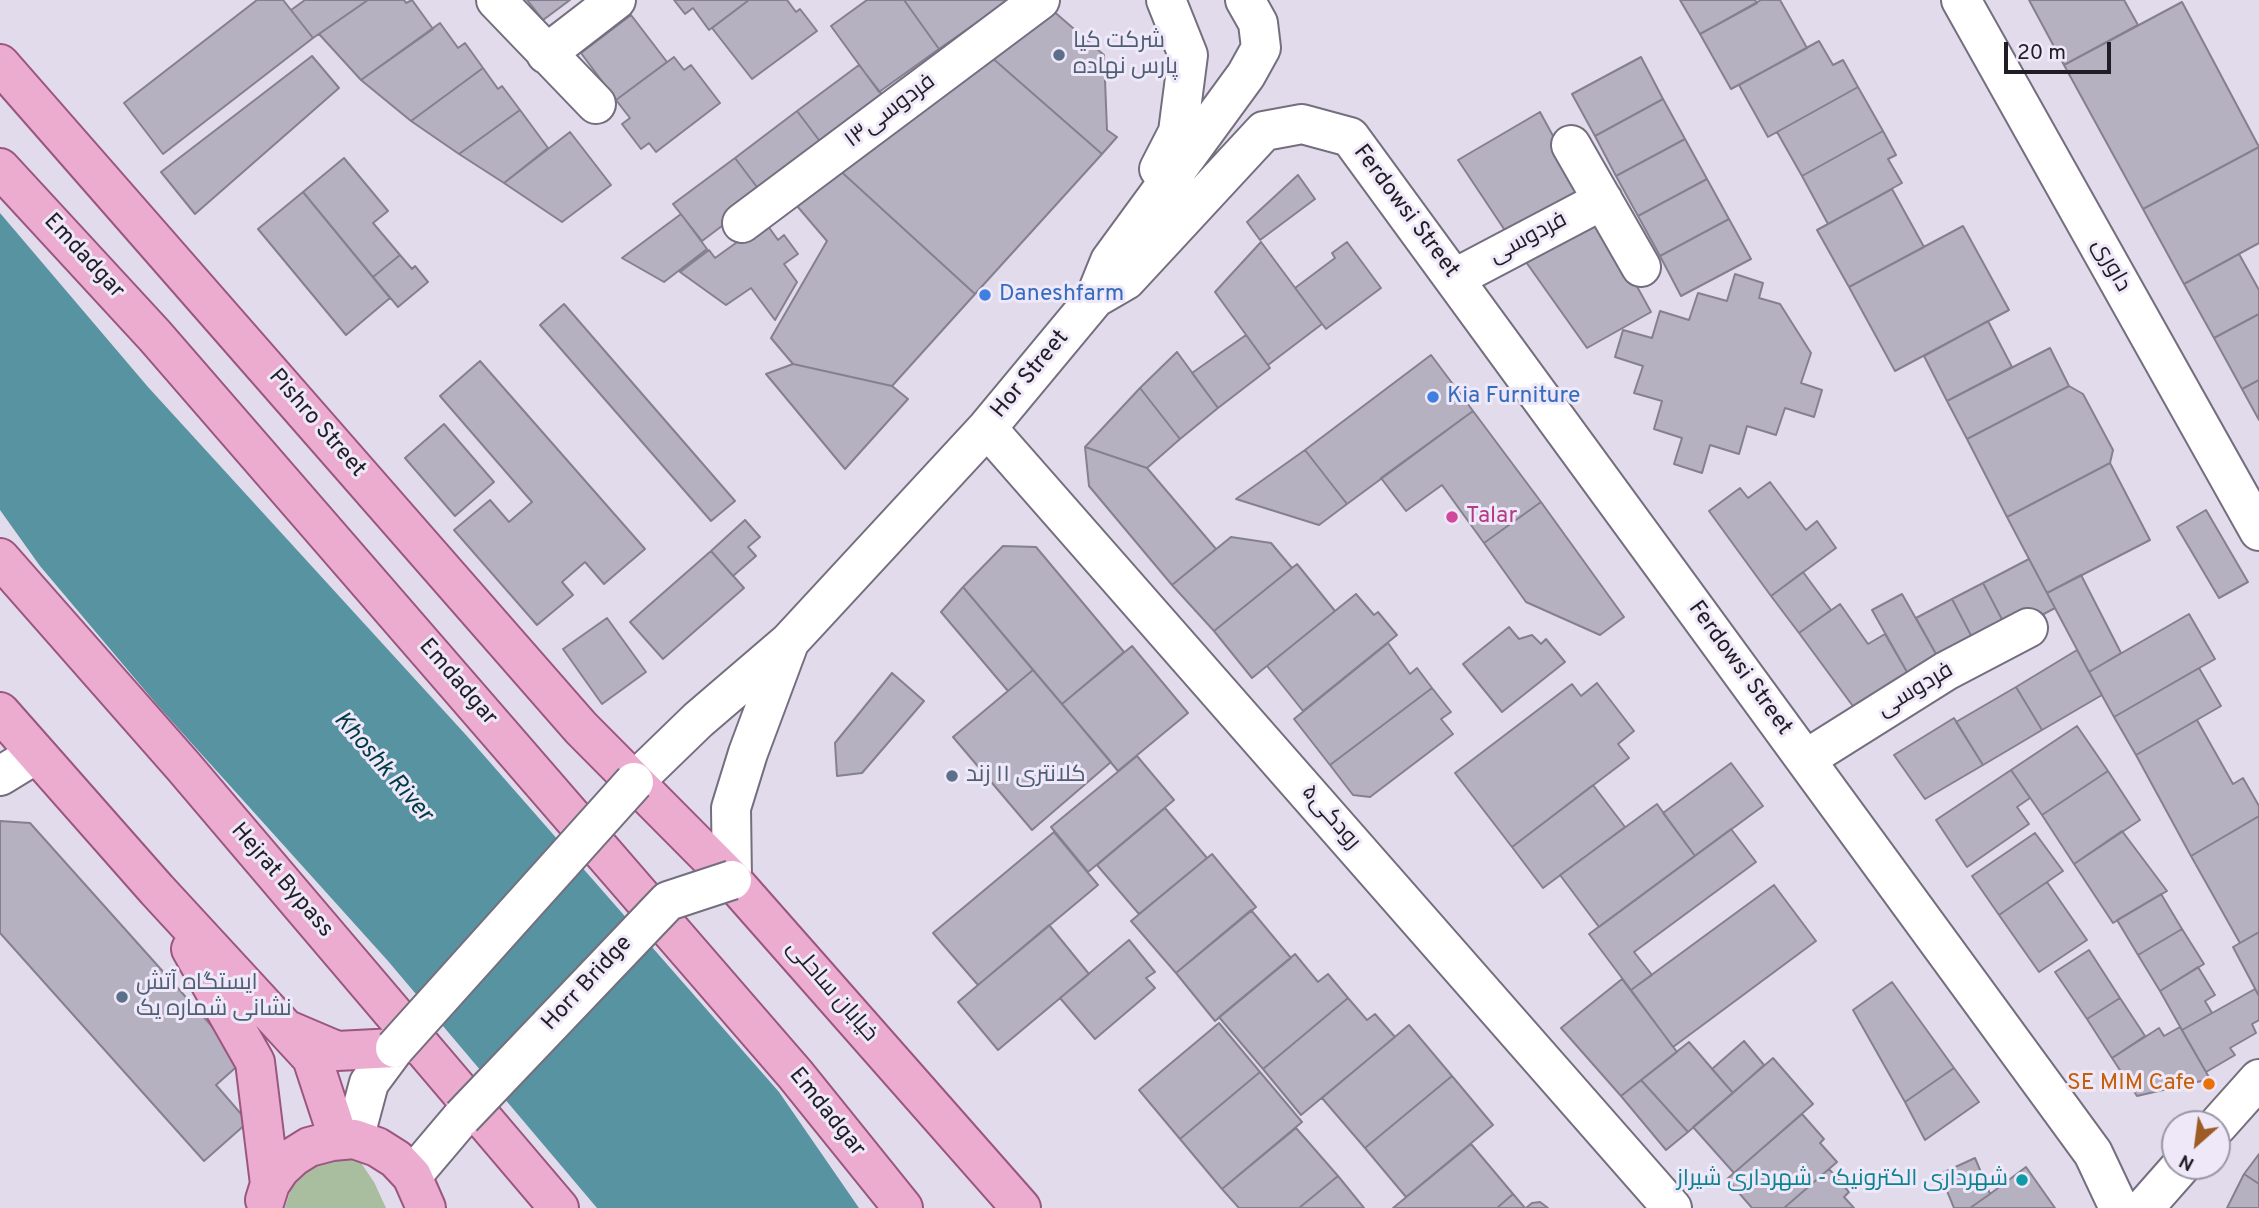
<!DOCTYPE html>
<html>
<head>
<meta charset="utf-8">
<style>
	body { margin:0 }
	#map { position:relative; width:2259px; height:1208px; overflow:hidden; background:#e1dbec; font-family:Overpass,sans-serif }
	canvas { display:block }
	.north { position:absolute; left:2161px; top:1110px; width:70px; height:70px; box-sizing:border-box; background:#eee8f9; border:2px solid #9c97a4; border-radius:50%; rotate:208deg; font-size:19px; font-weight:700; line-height:28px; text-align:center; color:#201e24 }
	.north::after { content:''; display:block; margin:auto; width:24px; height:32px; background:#9d5c26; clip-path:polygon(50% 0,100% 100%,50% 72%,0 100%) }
	.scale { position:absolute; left:2004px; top:42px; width:107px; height:32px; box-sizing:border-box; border:4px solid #201e24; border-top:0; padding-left:9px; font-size:21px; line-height:24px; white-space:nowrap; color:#201e24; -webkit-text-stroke:5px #eee8f9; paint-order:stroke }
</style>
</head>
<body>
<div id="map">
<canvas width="2259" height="1208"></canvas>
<div class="north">N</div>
<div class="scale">20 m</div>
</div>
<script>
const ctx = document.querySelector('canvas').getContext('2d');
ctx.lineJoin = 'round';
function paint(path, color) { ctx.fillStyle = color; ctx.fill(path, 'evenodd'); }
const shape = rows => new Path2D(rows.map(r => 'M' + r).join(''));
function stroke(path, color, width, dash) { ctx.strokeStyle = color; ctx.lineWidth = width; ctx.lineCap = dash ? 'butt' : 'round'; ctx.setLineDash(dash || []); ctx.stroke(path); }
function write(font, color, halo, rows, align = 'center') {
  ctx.font = font + ' Overpass,Cairo,sans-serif'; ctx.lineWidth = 6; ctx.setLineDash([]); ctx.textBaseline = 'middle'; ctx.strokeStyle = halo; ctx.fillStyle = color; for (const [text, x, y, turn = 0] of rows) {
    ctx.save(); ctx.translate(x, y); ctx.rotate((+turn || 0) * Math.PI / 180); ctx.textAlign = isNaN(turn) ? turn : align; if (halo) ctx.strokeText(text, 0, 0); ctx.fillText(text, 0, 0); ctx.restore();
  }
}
paint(shape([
	[357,1157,374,1182,386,1208,285,1208,299,1162]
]), '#a9be9f');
paint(shape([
	[0,213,148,387,466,735,779,1092,859,1208,597,1208,388,961,159,707,40,566,0,510]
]), '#5793a0');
const building = shape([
	[257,0,283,0,313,38,163,154,124,103,257,0],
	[305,0,368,0,313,38,291,10,305,0],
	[368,0,404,0,406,3,412,0,433,29,361,80,319,34,368,0],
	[527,0,570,0,543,20,527,0],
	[674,0,749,0,709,30,693,8,685,14,674,0],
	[749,0,787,0,796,12,800,9,817,31,752,79,712,28,749,0],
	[867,0,904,0,939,49,879,92,831,26,867,0],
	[904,0,1009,0,939,49,904,0],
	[1680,0,1755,0,1757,3,1700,34,1680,0],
	[1761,0,1780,0,1807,48,1731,89,1700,34,1761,0],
	[2029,0,2124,0,2138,25,2064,65,2029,0],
	[2182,2,2259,147,2143,209,2064,65,2182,2],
	[1051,9,1104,55,1107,130,1117,137,1102,154,990,56,1051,9],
	[631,15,667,62,616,100,581,53,631,15],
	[440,23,458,48,465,43,483,68,411,121,361,80,440,23],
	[1819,41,1833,65,1843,60,1858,87,1768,137,1739,85,1819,41],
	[312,56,339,88,195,214,161,172,312,56],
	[990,56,1102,154,975,294,835,166,990,56],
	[674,57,684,70,691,65,720,103,656,152,649,143,641,149,622,124,630,118,616,100,674,57],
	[1641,57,1663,99,1595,136,1572,94,1641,57],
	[859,65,887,101,825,148,797,111,859,65],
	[483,68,498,89,502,86,520,110,459,154,411,121,483,68],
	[1858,87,1883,131,1802,176,1777,132,1858,87],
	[1663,99,1685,139,1616,176,1595,136,1663,99],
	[520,110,548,148,504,183,459,154,520,110],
	[797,111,825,148,763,195,735,158,797,111],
	[1540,112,1583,191,1508,235,1458,160,1540,112],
	[1883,131,1896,155,1888,159,1902,183,1828,224,1802,176,1883,131],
	[570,132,611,185,562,222,504,183,570,132],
	[1685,139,1707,179,1638,216,1616,176,1685,139],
	[2259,147,2259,243,2184,284,2143,209,2259,147],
	[344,158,388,211,373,223,400,255,373,277,303,192,344,158],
	[735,158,763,195,702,241,673,204,735,158],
	[835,166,975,294,892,386,793,364,771,338,827,241,791,199,835,166],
	[1298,175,1315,199,1260,240,1247,222,1298,175],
	[1707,179,1729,219,1660,256,1638,216,1707,179],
	[1892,189,1924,247,1849,287,1817,230,1892,189],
	[303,192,390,298,346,335,258,229,303,192],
	[681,214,707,249,664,282,622,258,681,214],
	[1729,219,1751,259,1681,296,1660,256,1729,219],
	[1601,221,1651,312,1587,348,1526,262,1601,221],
	[765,222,778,240,784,235,798,254,784,264,797,282,775,320,751,288,726,305,680,272,709,250,715,258,765,222],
	[1963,226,2009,310,1895,371,1849,287,1963,226],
	[1261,242,1322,324,1268,365,1215,292,1261,242],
	[1347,242,1381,288,1326,329,1295,288,1335,258,1332,253,1347,242],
	[2239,254,2259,290,2259,314,2214,338,2184,284,2239,254],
	[400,255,412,269,415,266,428,282,398,307,373,277,400,255],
	[1735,274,1763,283,1759,298,1780,304,1811,353,1801,383,1822,390,1814,417,1785,408,1776,435,1747,426,1739,454,1710,445,1702,473,1674,464,1682,438,1654,429,1662,401,1634,393,1643,366,1615,357,1623,330,1652,338,1660,311,1689,320,1698,293,1727,301,1735,274],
	[564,304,735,501,711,521,540,325,564,304],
	[2259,314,2259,380,2242,389,2214,338,2259,314],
	[1988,321,2012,367,1947,401,1924,356,1988,321],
	[1246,335,1270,368,1218,408,1192,373,1246,335],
	[2050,348,2069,386,1967,439,1947,401,2050,348],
	[1177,352,1218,408,1180,439,1140,388,1177,352],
	[1431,355,1473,411,1347,504,1305,450,1431,355],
	[480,361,645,549,604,584,585,562,562,582,573,595,537,625,454,530,490,500,509,522,532,502,440,396,480,361],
	[793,364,892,386,908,399,845,469,766,374,793,364],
	[2259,380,2259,420,2242,389,2259,380],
	[2069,386,2083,394,2113,450,2110,463,2007,517,1967,439,2069,386],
	[1140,388,1180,439,1147,468,1085,447,1140,388],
	[1473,411,1541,502,1484,543,1442,485,1406,511,1381,478,1473,411],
	[444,424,494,482,455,516,405,458,444,424],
	[1085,447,1147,468,1216,549,1172,585,1089,486,1085,447],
	[1305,450,1347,504,1319,525,1236,499,1305,450],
	[2110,463,2150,540,2047,593,2007,517,2110,463],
	[1770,482,1806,530,1817,521,1836,548,1771,596,1709,511,1740,488,1748,498,1770,482],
	[1541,502,1624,617,1600,635,1526,602,1484,543,1541,502],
	[2206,510,2248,582,2219,598,2177,527,2206,510],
	[745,520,760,537,748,547,756,556,733,576,711,551,745,520],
	[1231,537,1271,543,1292,568,1214,631,1172,585,1231,537],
	[1003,546,1036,547,1124,652,1062,704,963,587,1003,546],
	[711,551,744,588,663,659,630,622,711,551],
	[2029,559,2055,608,2040,616,2037,611,2006,627,1983,583,2029,559],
	[1297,564,1335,611,1252,678,1214,631,1297,564],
	[1803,572,1831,610,1799,633,1771,596,1803,572],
	[2081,575,2121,653,2089,672,2047,593,2081,575],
	[1983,583,2006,627,1975,643,1952,599,1983,583],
	[963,587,1033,670,1008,691,941,612,963,587],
	[1356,594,1374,615,1378,612,1397,635,1303,711,1267,666,1356,594],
	[1902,594,1940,661,1911,679,1872,610,1902,594],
	[1952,599,1975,643,1940,661,1916,618,1952,599],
	[1840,604,1868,644,1885,634,1911,679,1858,713,1799,633,1840,604],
	[2189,614,2215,659,2114,717,2089,672,2189,614],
	[607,618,646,672,602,704,563,649,607,618],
	[1509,627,1519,639,1532,635,1541,644,1546,639,1565,662,1502,712,1463,664,1509,627],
	[1388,643,1410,674,1417,668,1432,688,1330,765,1294,719,1388,643],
	[1132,646,1188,713,1118,771,1062,704,1132,646],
	[2077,650,2102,695,2042,730,2016,687,2077,650],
	[2199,668,2221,706,2136,755,2114,717,2199,668],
	[1033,670,1111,762,1032,830,953,737,1033,670],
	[892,673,924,701,862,773,837,776,835,743,892,673],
	[1597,683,1634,731,1618,744,1629,758,1512,847,1455,773,1572,684,1581,696,1597,683],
	[2016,687,2042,730,1983,765,1956,722,2016,687],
	[1432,688,1451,712,1441,719,1453,734,1370,797,1353,795,1330,765,1432,688],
	[1954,718,1983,765,1925,799,1894,755,1954,718],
	[2197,720,2233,784,2243,778,2259,806,2259,816,2191,856,2136,755,2197,720],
	[2077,726,2108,771,2042,815,2011,770,2077,726],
	[1137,756,1174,800,1088,872,1051,827,1137,756],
	[1731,763,1763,806,1695,856,1663,813,1731,763],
	[2011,770,2030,798,2017,807,2029,824,1967,867,1936,820,2011,770],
	[2108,771,2140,820,2074,864,2042,815,2108,771],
	[1593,785,1625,827,1543,888,1512,847,1593,785],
	[1657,804,1695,856,1599,927,1560,875,1657,804],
	[1165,808,1207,858,1139,914,1097,865,1165,808],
	[2259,816,2259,932,2240,943,2191,856,2259,816],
	[0,821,30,823,243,1061,216,1085,248,1122,204,1161,0,933,0,821],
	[1731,829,1756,862,1634,952,1652,975,1631,990,1589,934,1731,829],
	[2122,831,2167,891,2113,923,2074,864,2122,831],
	[1054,832,1098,885,978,985,933,933,1054,832],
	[2035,833,2063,871,1999,915,1972,876,2035,833],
	[1212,854,1256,907,1176,973,1131,921,1212,854],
	[2047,882,2087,940,2039,972,1999,915,2047,882],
	[1774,885,1816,941,1673,1047,1631,990,1774,885],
	[2161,894,2182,929,2138,955,2117,920,2161,894],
	[1251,910,1291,958,1215,1021,1176,973,1251,910],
	[1049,925,1089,974,998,1050,958,1002,1049,925],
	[2182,929,2204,964,2160,991,2138,955,2182,929],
	[2259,932,2259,996,2233,947,2259,932],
	[1129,940,1155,972,1146,978,1155,988,1095,1039,1060,998,1129,940],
	[2089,950,2120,998,2087,1019,2055,972,2089,950],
	[1295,954,1318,982,1328,974,1348,998,1263,1069,1219,1017,1295,954],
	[2198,967,2215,995,2205,1001,2212,1013,2182,1030,2160,991,2198,967],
	[1622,979,1677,1052,1621,1096,1561,1028,1622,979],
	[1892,982,1954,1068,1905,1102,1853,1010,1892,982],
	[2255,989,2259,996,2259,1020,2252,1024,2256,1033,2230,1048,2235,1055,2206,1072,2182,1030,2255,989],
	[1348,998,1367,1020,1375,1014,1395,1037,1301,1115,1263,1069,1348,998],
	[2120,998,2145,1036,2112,1058,2087,1019,2120,998],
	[1219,1023,1260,1072,1180,1139,1139,1090,1219,1023],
	[1409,1025,1452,1076,1365,1148,1322,1098,1409,1025],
	[2180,1027,2210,1079,2137,1096,2112,1058,2159,1028,2164,1036,2180,1027],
	[1744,1041,1764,1065,1733,1093,1712,1069,1744,1041],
	[1689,1042,1733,1093,1688,1132,1641,1080,1689,1042],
	[1773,1058,1813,1104,1734,1173,1693,1127,1773,1058],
	[1954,1068,1979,1102,1925,1140,1905,1102,1954,1068],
	[1260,1072,1302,1122,1222,1189,1180,1139,1260,1072],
	[1452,1076,1493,1125,1406,1197,1365,1148,1452,1076],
	[1641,1080,1688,1132,1666,1150,1621,1096,1641,1080],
	[1802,1114,1824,1139,1820,1143,1837,1162,1784,1208,1752,1208,1727,1179,1802,1114],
	[1296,1128,1338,1176,1299,1208,1239,1208,1222,1189,1296,1128],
	[1471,1144,1513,1194,1497,1208,1393,1208,1471,1144],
	[2259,1154,2259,1184,2244,1174,2259,1154],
	[1975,1158,1990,1194,1970,1208,1954,1208,1940,1174,1975,1158],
	[2026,1167,2055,1208,1970,1208,1990,1194,2026,1167],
	[1829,1169,1849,1192,1844,1197,1854,1208,1784,1208,1829,1169],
	[2244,1174,2259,1184,2259,1208,2227,1208,2244,1174],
	[1338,1176,1364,1208,1299,1208,1338,1176],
	[1513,1194,1525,1208,1497,1208,1513,1194],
	[1540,1202,1548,1208,1526,1208,1532,1203,1540,1202]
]);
paint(building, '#b6b1c1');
stroke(building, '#858090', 2);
const minor = shape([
	[496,0,596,104],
	[1961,0,2259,531],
	[546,54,616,0],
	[1571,145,1641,267],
	[1159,169,1178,132,1188,55,1166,0],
	[742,223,1040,0],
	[1455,278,1603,200],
	[1095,298,1126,280,1264,131,1302,124,1350,137,2093,1153,2119,1208],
	[987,428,1672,1208],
	[1806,759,1946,671,2028,628],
	[0,776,36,754],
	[634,782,698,720,789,642,987,428,1095,298,1110,261,1246,75,1261,48,1258,23,1245,0],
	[732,880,731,808,748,753,789,643],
	[2217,1126,2259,1079],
	[354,1139,369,1083,395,1048],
	[412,1176,462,1117],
	[2144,1208,2181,1166]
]);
const major = shape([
	[0,64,581,728,732,880,1021,1208],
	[0,168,155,336,509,744,795,1074,903,1208],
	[0,558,183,766,559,1208],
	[0,712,157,890,312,1058,339,1140],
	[191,949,255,1062,270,1184],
	[290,1031,337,1051,395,1048],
	[265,1200,270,1184,280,1169,293,1157,309,1147,332,1141,354,1139,377,1147,396,1159,412,1176,426,1208]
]);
stroke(minor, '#746e7e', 42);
stroke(major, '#9b5680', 42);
stroke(minor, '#fff', 38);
stroke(major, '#ebacd0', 38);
const minorBridge = shape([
	[395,1048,634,782],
	[462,1117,668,901,732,880]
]);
stroke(minorBridge, '#746e7e', 42, []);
stroke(minorBridge, '#fff', 38);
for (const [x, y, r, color] of [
	[1059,55,7,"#5c6f8a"],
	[985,295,7,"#3f7fe0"],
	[1433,397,7,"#3f7fe0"],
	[1452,517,7,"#d1479c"],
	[952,776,7,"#5c6f8a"],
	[122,997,7,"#5c6f8a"],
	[2209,1084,7,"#e8710a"],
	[2022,1180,7,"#0f9aa8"]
]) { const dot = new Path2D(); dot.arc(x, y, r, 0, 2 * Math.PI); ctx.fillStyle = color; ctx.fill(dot); stroke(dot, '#eee8f9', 2.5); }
write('23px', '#4e5e75', '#eee8f9', [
	["شرکت کیا",1073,42],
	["پارس نهاده",1073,68],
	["کلانتری ۱۱ زند",966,776],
	["ایستگاه آتش",136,984],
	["نشانی شماره یک",136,1010]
], 'left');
write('23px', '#201e24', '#eee8f9', [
	["فردوسی۱۳",891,112,-37],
	["Ferdowsi Street",1405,212,53],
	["فردوسی",1529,239,-28],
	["Emdadgar",83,257,47],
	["داوری",2110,266,61],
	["Hor Street",1031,375,-50],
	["Pishro Street",316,424,49],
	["Ferdowsi Street",1739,669,54],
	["Emdadgar",457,683,49],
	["فردوسی",1916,691,-31],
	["رودکی۵",1330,818,49],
	["Hejrat Bypass",281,881,49],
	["Horr Bridge",588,984,-47],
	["خیابان ساحلی",831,992,49],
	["Emdadgar",826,1113,51]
]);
write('23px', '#366cbe', '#eee8f9', [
	["Daneshfarm",999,295],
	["Kia Furniture",1447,397]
], 'left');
write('23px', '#b23c85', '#eee8f9', [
	["Talar",1466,517]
], 'left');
write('23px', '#c56008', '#eee8f9', [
	["SE MIM Cafe",2195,1084]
], 'right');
write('23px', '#0d838f', '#eee8f9', [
	["شهرداری الکترونیک - شهرداری شیراز",2008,1180]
], 'right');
write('italic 24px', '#003a44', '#eee8f9', [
	["Khoshk River",382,768,49]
]);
</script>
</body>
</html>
